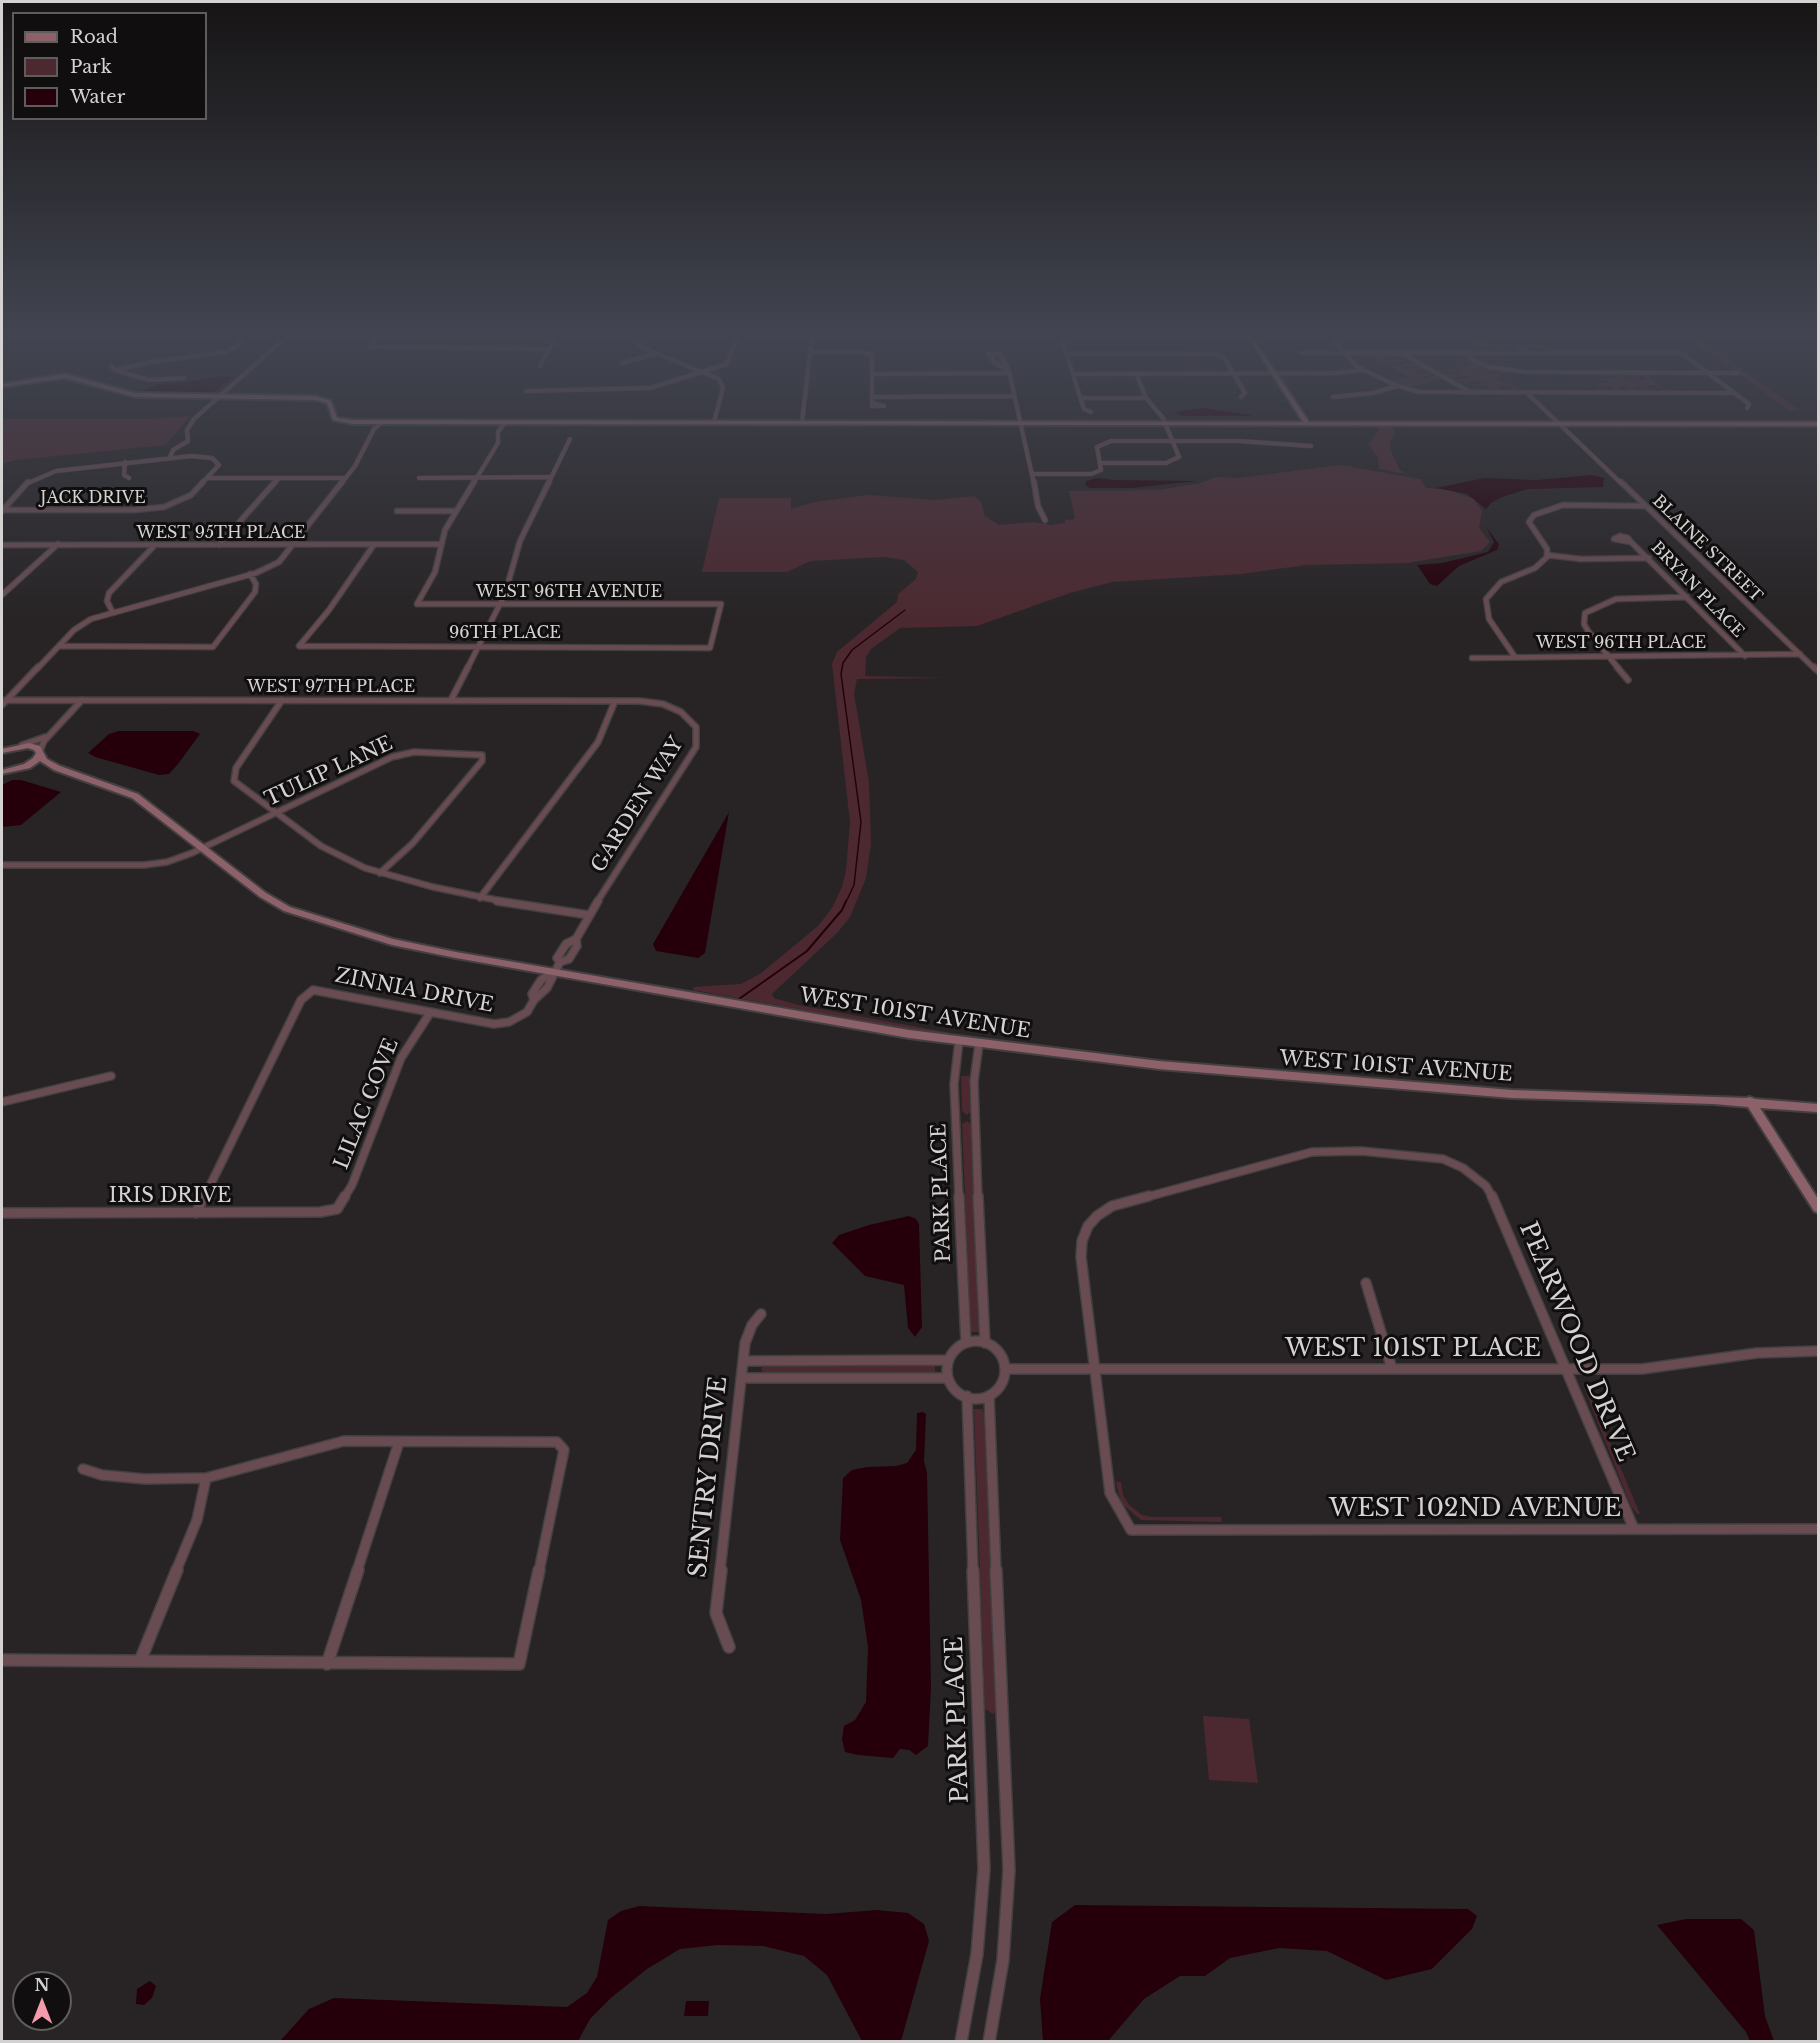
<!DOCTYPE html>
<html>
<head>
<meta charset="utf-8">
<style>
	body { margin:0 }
	#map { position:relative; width:1820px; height:2043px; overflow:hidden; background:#282425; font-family:"Libre Baskerville",serif }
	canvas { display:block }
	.frame { position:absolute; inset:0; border:3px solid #d5d2d2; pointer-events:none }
	.legend { position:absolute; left:12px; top:12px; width:195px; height:108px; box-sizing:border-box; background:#100e0e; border:2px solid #5f5c5c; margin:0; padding:8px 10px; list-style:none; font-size:18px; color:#d5d2d2 }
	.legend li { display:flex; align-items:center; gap:12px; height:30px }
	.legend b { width:30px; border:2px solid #5f5c5c }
	.north { position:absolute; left:12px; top:1971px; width:60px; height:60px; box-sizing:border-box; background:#100e0e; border:2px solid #5f5c5c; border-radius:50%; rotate:0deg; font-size:16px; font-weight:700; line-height:24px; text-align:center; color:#d5d2d2 }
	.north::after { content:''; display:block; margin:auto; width:21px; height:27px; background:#f39aab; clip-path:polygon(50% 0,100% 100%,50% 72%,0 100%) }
</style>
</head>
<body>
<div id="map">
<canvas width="1820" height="2043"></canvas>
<div class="frame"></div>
<ul class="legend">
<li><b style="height:8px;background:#8d6169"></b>Road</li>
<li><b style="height:16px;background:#4c2930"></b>Park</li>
<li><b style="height:16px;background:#25000a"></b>Water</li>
</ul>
<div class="north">N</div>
</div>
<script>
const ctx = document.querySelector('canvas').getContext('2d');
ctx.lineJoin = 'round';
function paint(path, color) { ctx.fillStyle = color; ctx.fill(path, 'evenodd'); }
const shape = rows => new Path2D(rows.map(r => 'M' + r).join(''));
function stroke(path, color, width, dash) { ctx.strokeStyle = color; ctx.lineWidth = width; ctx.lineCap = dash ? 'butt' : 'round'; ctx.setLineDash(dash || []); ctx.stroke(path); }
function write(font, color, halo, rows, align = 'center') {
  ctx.font = font + ' "Libre Baskerville",serif'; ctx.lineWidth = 6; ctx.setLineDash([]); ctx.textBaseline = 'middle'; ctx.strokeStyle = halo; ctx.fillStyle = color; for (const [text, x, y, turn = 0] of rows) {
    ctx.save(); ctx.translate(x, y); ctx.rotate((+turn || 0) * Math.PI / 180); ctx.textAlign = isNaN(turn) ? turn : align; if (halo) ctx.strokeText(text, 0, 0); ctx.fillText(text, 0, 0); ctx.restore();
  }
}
paint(shape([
	[1686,337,1696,337,1799,410,1788,410,1710,352,1697,349,1701,347],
	[1474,343,1540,345,1554,348,1558,352,1536,351,1540,349,1534,347,1526,348,1531,352,1521,352,1512,348,1516,347,1513,345,1504,348,1516,352,1495,352,1491,346,1485,349,1491,351,1483,352],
	[1363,354,1400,355,1403,357,1386,357,1408,361,1389,364,1398,365,1411,362,1420,366,1406,366,1402,369,1422,367,1429,370,1411,372,1417,374,1431,372,1435,373,1422,377,1428,379,1436,374,1444,380,1425,380,1431,383,1405,387,1397,384,1417,382,1394,383,1388,380,1412,378,1379,361,1367,359],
	[1474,363,1483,368,1463,370,1497,369,1486,373,1492,375,1501,370,1506,371,1495,380,1509,383,1527,392,1506,390,1514,389,1502,385,1499,388,1505,392,1472,391,1469,388,1492,389,1487,386,1468,385,1480,384,1484,380,1463,384,1454,379,1471,378,1464,376,1451,378,1444,375,1463,373,1438,371,1460,369,1454,365,1466,367],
	[1611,373,1624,374,1626,376,1621,378,1631,381,1633,378,1626,374,1636,374,1639,376,1635,378,1640,380,1648,380,1641,374,1651,374,1649,378,1662,388,1673,392,1664,392,1656,386,1650,385,1646,386,1659,391,1643,392,1640,386,1632,387,1640,392,1628,392,1625,386,1617,386,1622,392,1612,391,1614,388,1610,386,1602,387,1609,392,1595,390,1603,389,1595,383,1609,383,1605,379,1616,378],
	[190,416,166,445,16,460,5,463,2,468,2,419,144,419],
	[1393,425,1395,434,1390,442,1390,449,1400,470,1407,474,1379,469,1378,458,1369,445,1379,429,1377,426],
	[1341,465,1420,479,1426,488,1449,490,1474,499,1482,511,1479,528,1490,542,1481,551,1407,563,1306,565,1241,574,1112,582,1070,593,977,626,900,628,871,649,866,657,865,676,947,678,857,679,854,694,869,782,871,844,866,878,850,917,838,932,772,994,774,998,798,1005,951,1033,950,1036,693,990,694,987,741,984,760,974,818,926,832,908,842,887,846,871,850,822,832,664,837,652,897,602,898,594,916,579,918,572,904,560,885,557,810,561,787,572,702,572,719,498,791,498,791,509,814,502,868,495,936,500,975,496,981,502,985,516,999,525,1033,522,1051,525,1065,523,1065,520,1075,519,1069,491,1159,490,1201,483,1215,477,1238,478],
	[961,1076,969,1076,970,1112,967,1115,962,1111],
	[967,1121,971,1124,980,1332,971,1332,962,1124],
	[768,1365,935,1365,935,1372,934,1375,764,1374,761,1368],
	[1582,1383,1585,1383,1640,1514,1637,1514,1631,1506],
	[974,1409,982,1409,984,1415,998,1704,997,1710,993,1714,985,1709,985,1706],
	[1116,1482,1121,1482,1123,1495,1129,1505,1142,1515,1152,1517,1221,1517,1222,1522,1141,1520,1121,1503],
	[1203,1716,1249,1719,1258,1783,1209,1780]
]), '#4c2930');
paint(shape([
	[223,376,234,377,214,392,140,392,160,384,181,383],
	[1203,408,1251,415,1252,416,1182,416,1175,412],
	[1592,475,1604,478,1603,487,1528,489,1502,497,1491,503,1486,509,1467,494,1436,488,1484,478,1536,480],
	[1097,478,1113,480,1197,481,1132,488,1090,488,1085,485,1086,481],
	[1486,527,1499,544,1497,550,1459,566,1437,586,1430,584,1417,565,1442,563,1488,552,1494,542],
	[119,731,193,731,200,734,178,764,169,774,159,775,95,757,88,753,109,734],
	[21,780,61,792,21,825,2,827,2,785,12,780],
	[729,812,705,953,698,958,656,951,653,944],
	[909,1216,916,1219,919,1224,922,1327,915,1337,908,1328,904,1285,865,1276,832,1243,839,1235,869,1225],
	[923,1412,926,1414,924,1461,927,1473,931,1688,928,1746,916,1755,909,1750,900,1749,893,1758,858,1755,845,1752,842,1739,844,1726,855,1720,866,1702,868,1647,861,1600,840,1540,843,1478,852,1470,867,1467,896,1466,907,1463,916,1450,917,1413],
	[1075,1905,1468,1909,1477,1916,1472,1929,1432,1969,1386,1980,1327,1951,1279,1948,1230,1958,1205,1976,1180,1976,1144,1999,1108,2041,1043,2041,1040,1999,1052,1922],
	[639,1906,826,1914,877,1910,908,1913,924,1924,929,1941,901,2041,862,2041,827,1975,804,1956,763,1946,718,1945,680,1949,647,1969,612,1997,590,2019,578,2041,280,2041,309,2009,334,1998,567,2007,587,1993,597,1977,608,1920,621,1911],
	[1686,1919,1741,1919,1754,1930,1765,2016,1774,2041,1750,2041,1746,2032,1657,1925],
	[150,1981,156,1986,152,1998,144,2005,136,2004,137,1989],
	[686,2001,709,2001,708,2016,684,2016]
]), '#25000a');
stroke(shape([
	[846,902,854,885,861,822,841,674,843,663,852,650,905,610]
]), '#25000a', 1.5);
stroke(shape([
	[739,999,807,951,842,910,846,901]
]), '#25000a', 2);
const streetFar5 = shape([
	[377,337,370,347,549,349],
	[633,337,642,347,719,379,723,388,714,422],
	[1331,337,1356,366,1395,385,1419,392,1734,393],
	[1063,343,1084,409,1091,412],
	[810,352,862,352,872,355,872,403],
	[1067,353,1217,354,1224,358,1245,393,1241,397],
	[1300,353,1681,353,1749,404,1747,408],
	[1401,353,1472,393],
	[1465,353,1474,361,1489,367,1525,372,1738,373],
	[988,354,1000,354,1009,371,995,363,988,354],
	[622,363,658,353],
	[111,366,115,370,149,380,184,378],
	[540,366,556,337],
	[115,370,151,362,226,352,235,348,244,337],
	[1009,371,1034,484],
	[873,374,1009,373],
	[1073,374,1334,373,1364,370],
	[526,391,650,388,727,364,737,337],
	[1527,393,1622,484],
	[872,397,1014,396],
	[1333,397,1373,393,1398,386],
	[1081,398,1146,398],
	[872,403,884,406,872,406,872,403],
	[802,422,812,337],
	[170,457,173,450,188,441,187,430,194,419,286,337],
	[125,462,124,475,129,478],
	[1101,463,1166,463,1179,457,1163,418,1146,398,1136,373],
	[1032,474,1091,474,1101,470,1097,447,1111,441,1238,441,1311,446],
	[208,478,345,478],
	[419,478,550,477],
	[26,484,56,471,191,456,212,458,219,465,201,484],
	[274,484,279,478],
	[341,484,355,466,374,429,382,422],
	[473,484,498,443,498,432,505,422],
	[548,484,570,439]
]);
const streetFar4 = shape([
	[1034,482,1038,506,1045,520],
	[1621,482,1815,669],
	[3,510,134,510,164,507,191,495,203,482],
	[2,511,28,482],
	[397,511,456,511],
	[1620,536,1628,538,1631,542,1614,539,1620,536],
	[1631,542,1745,656],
	[2,545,440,544],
	[219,545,275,482],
	[1547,555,1581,559,1649,558],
	[2,595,58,544],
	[417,604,435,572,445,530,474,482],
	[112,611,107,601,109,593,155,545],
	[59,646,213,647,255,592,256,584,250,574],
	[299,646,710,648,721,604,417,604],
	[299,646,329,610,373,546],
	[1515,657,1489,619,1486,599,1501,582,1535,568,1547,557,1547,549,1529,522,1534,515,1563,505,1645,506],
	[1472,658,1800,654],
	[37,669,74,630,91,619,256,573,279,562,342,482],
	[467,669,505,594,520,541,549,482],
	[1619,669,1588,631,1584,624,1585,613,1616,599,1687,597]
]);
const streetFar3 = shape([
	[1617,667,1628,680],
	[1814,667,1818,671],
	[6,700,639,701,663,704,681,712,696,727,696,747,597,902],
	[282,700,236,768,234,781,321,846,365,868,433,887,506,902],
	[451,700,468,667],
	[2,705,38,667],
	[22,745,45,737],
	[40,751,44,741,82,700],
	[2,865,144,865,167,862,192,853,392,757,414,752,482,755,482,761,413,843,380,873],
	[480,898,598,742,615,701]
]);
const streetFar2 = shape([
	[497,901,589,915],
	[560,962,557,958,566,944,576,939],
	[534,1000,532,994,541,980,555,971],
	[959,1041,954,1084,959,1198],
	[2,1102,111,1076],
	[204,1198,301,1000,313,990,494,1024,509,1022,527,1012,534,1000,547,988,560,962,569,959,577,946,576,939,598,901],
	[344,1198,352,1185,401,1058,430,1013],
	[978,1198,974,1081,979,1044],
	[1143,1198,1312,1152,1361,1151,1443,1159,1463,1168,1486,1186,1493,1198]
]);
const streetFar1 = shape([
	[959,1196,966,1343],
	[978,1196,985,1343],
	[1149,1196,1112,1206,1097,1216,1088,1226,1082,1241,1081,1257,1110,1493,1131,1530,1818,1529],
	[1492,1196,1634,1529],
	[2,1213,320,1212,337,1209,345,1196],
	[196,1213,204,1196],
	[1366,1283,1392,1369],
	'947 1370a29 29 0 1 1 58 0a29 29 0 1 1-58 0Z',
	[743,1361,947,1360],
	[1007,1369,1642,1369,1757,1353,1818,1351],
	[741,1378,947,1378],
	[967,1396,973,1571],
	[989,1396,996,1571],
	[83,1469,102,1475,145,1479,206,1478],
	[176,1571,197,1520,206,1478,344,1441,557,1442,564,1450,539,1571],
	[357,1571,399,1442],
	[720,1571,745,1343,752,1325,761,1314]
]);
const street = shape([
	[721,1570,716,1613,729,1647],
	[2,1660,519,1664,539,1570],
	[140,1661,177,1570],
	[327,1664,358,1570],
	[961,2042,977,1954,984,1869,973,1570],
	[989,2042,1003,1960,1009,1870,996,1570]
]);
const secondary = shape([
	[1248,337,1252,337,1309,422,1818,422,1818,426,353,424,333,420,327,403,315,400,135,397,65,378,2,387,2,384,65,374,135,393,315,396,331,401,337,418,353,420,1303,422,1248,337],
	[29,743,40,746,47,759,60,766,138,794,266,893,290,907,393,939,456,952,909,1030,1159,1061,1512,1090,1746,1098,1750,1097,1755,1099,1818,1104,1818,1112,1760,1108,1818,1199,1818,1213,1814,1211,1748,1107,1714,1104,1512,1098,1159,1069,909,1038,456,958,392,945,284,911,260,897,132,798,54,770,40,761,30,768,2,774,2,770,24,764,33,758,36,753,34,750,28,748,2,753,2,749,29,743]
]);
stroke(streetFar5, '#444041', 5);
stroke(streetFar4, '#444041', 7);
stroke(streetFar3, '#444041', 8);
stroke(streetFar2, '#444041', 10);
stroke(streetFar1, '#444041', 12);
stroke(street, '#444041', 14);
stroke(secondary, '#444041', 4);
stroke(streetFar5, '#684c51', 4);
stroke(streetFar4, '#684c51', 4.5);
stroke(streetFar3, '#684c51', 5);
stroke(streetFar2, '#684c51', 7);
stroke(streetFar1, '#684c51', 9);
stroke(street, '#684c51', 11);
paint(secondary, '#8d6169');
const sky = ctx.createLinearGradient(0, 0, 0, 623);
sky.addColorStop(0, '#161414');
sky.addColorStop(0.54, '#424551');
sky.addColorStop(1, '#42455100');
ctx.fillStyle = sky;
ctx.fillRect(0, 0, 1820, 623);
write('16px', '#d5d2d2', '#100e0e', [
	["JACK DRIVE",93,498],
	["WEST 95TH PLACE",221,533],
	["BLAINE STREET",1707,549,44],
	["BRYAN PLACE",1697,590,46],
	["WEST 96TH AVENUE",569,592],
	["96TH PLACE",505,633],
	["WEST 96TH PLACE",1621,643],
	["WEST 97TH PLACE",331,687]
]);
write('20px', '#d5d2d2', '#100e0e', [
	["TULIP LANE",329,772,-25],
	["GARDEN WAY",638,805,-58],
	["ZINNIA DRIVE",414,991,11],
	["WEST 101ST AVENUE",915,1014,9],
	["WEST 101ST AVENUE",1396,1067,4],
	["LILAC COVE",367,1104,-68],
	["PARK PLACE",942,1193,-92],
	["IRIS DRIVE",170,1196]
]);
write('24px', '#d5d2d2', '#100e0e', [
	["PEARWOOD DRIVE",1576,1342,67],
	["WEST 101ST PLACE",1413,1349],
	["SENTRY DRIVE",709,1477,-84],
	["WEST 102ND AVENUE",1475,1509],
	["PARK PLACE",958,1720,-92]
]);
</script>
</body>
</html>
